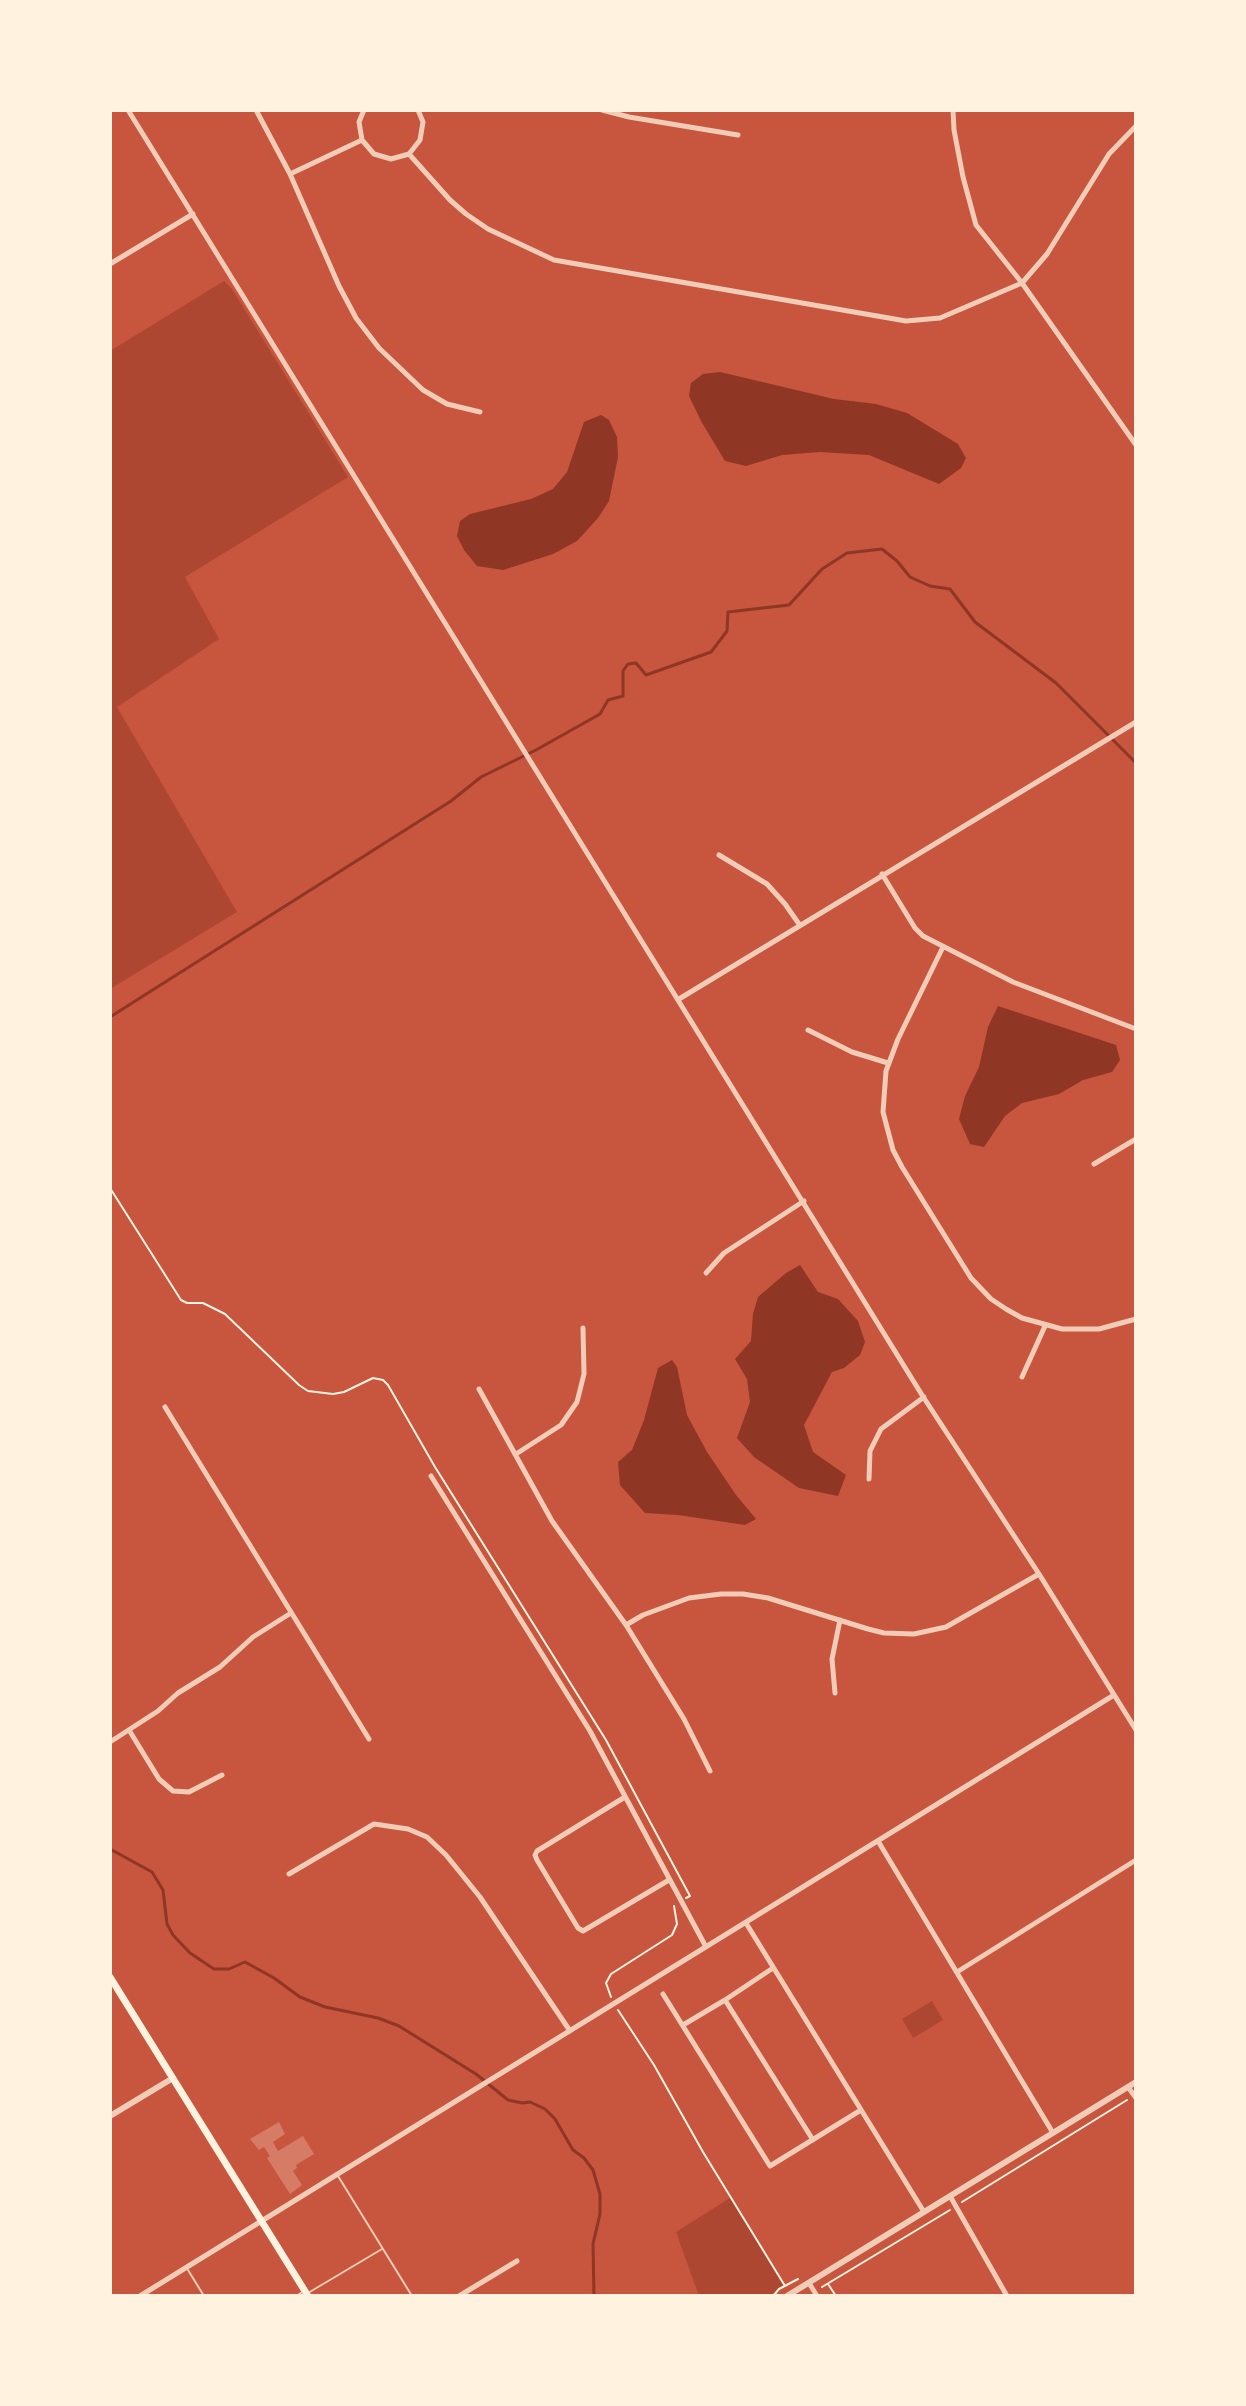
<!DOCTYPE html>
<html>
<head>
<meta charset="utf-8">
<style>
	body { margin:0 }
	#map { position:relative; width:1246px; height:2406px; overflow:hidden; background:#c8553d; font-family:"Golos Text",sans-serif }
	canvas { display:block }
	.frame { position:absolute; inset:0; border:112px solid #fff3e0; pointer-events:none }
</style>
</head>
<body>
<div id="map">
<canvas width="1246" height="2406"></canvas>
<div class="frame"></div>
</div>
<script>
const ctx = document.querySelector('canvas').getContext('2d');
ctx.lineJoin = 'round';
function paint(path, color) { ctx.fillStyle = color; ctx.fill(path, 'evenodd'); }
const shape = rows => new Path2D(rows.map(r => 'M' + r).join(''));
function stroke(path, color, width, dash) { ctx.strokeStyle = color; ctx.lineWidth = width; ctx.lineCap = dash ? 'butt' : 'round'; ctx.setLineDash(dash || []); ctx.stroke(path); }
paint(shape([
	[224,281,232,289,348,477,185,577,219,639,117,707,237,912,110,989,110,351],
	[932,2001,943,2020,913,2038,902,2019],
	[730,2198,785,2286,768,2296,699,2296,676,2232]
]), '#ae4732');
paint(shape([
	[720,372,834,399,876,404,907,413,958,444,966,458,961,468,939,484,869,455,820,452,782,455,746,466,725,461,701,421,689,396,691,383,703,374],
	[601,415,609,420,617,437,618,457,609,501,598,518,577,541,553,554,503,570,477,566,464,550,457,536,460,521,470,514,531,499,553,489,567,472,584,422],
	[998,1006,1116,1045,1120,1060,1112,1072,1083,1080,1059,1094,1022,1103,1005,1116,984,1147,970,1144,959,1119,965,1096,979,1067,988,1027],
	[800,1265,818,1292,838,1299,858,1321,865,1342,860,1355,844,1368,832,1372,804,1425,813,1452,846,1475,838,1496,799,1488,754,1457,737,1438,750,1402,747,1379,735,1359,751,1341,753,1314,758,1297,786,1273],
	[672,1360,677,1367,687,1415,707,1452,736,1495,756,1519,745,1525,678,1515,645,1513,620,1485,618,1462,632,1450,644,1420,658,1368]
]), '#8f3625');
stroke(shape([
	[110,1017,451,801,481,777,536,750,600,714,608,700,623,696,623,671,628,664,636,663,646,675,711,652,727,631,728,612,789,605,822,569,847,553,882,549,897,561,910,577,930,586,950,589,975,622,1056,683,1136,763],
	[110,1849,152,1872,163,1890,167,1924,173,1935,190,1953,214,1969,229,1969,245,1962,274,1978,300,1997,325,2007,378,2018,399,2026,476,2074,508,2100,522,2103,530,2102,545,2109,555,2119,573,2150,584,2158,593,2170,600,2194,600,2214,593,2244,594,2296]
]), '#8f3625', 3);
paint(shape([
	[279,2122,285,2134,273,2142,278,2151,303,2136,314,2154,296,2165,297,2168,293,2171,302,2185,290,2194,267,2158,270,2156,264,2147,259,2150,250,2139]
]), '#d67c66');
stroke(shape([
	[110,1188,181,1300,187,1303,203,1303,225,1314,299,1385,308,1391,333,1394,344,1392,373,1378,383,1380,388,1385,435,1467,606,1740,690,1896,686,1898],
	[611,1997,606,1983,611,1974,672,1935,677,1924,674,1906],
	[618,2010,654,2065,703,2152,785,2286],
	[962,2202,1127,2100],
	[828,2284,836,2296],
	[822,2287,950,2210],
	[774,2295,779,2289,798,2279]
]), '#fff3e0', 2);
stroke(shape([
	[338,2176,412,2296],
	[188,2270,204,2296],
	[308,2293,382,2249],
	[296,2296,304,2291]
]), '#f1ccb7', 2);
stroke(shape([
	[128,110,922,1395,1039,1574,1136,1730],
	[256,110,290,174,339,286,356,318,379,348,423,390,447,404,480,412],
	[364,110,359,122,362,140,374,154,391,159,409,154,420,140,423,122,418,110],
	[602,110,629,117,738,135],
	[953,110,954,130,963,177,976,225,1022,283,1136,445],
	[409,154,450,200,466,214,488,229,554,260,906,321,940,318,1022,283,1047,254,1109,154,1136,126],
	[290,174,362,140],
	[110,264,193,214],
	[719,855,767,884,785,904,799,924],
	[882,874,915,928,923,936,1013,982,1136,1029],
	[943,947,898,1039,886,1071,883,1112,893,1150,902,1167,971,1278,991,1299,1006,1309,1022,1318,1062,1329,1099,1329,1136,1319],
	[679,999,1136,722],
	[808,1030,852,1052,888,1063],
	[1094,1164,1136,1139],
	[706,1273,724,1253,804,1201],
	[1022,1377,1045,1326],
	[479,1389,552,1521,626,1625,684,1719,710,1771],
	[165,1407,369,1739],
	[516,1454,561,1425,577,1402,584,1374,583,1328],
	[431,1476,590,1731,706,1947],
	[869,1479,870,1451,881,1429,924,1397],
	[626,1625,643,1615,689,1598,721,1594,743,1594,768,1598,868,1629,884,1633,914,1634,946,1627,1039,1574],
	[835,1693,832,1659,840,1620],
	[129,1730,159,1779,173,1791,189,1792,222,1775],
	[110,1742,158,1711,178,1693,220,1667,253,1637,291,1613],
	[625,1797,537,1851,535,1855,537,1860,578,1928,583,1931,669,1880],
	[878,1841,1053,2133],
	[289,1874,374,1824,408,1829,427,1837,446,1855,480,1897,570,2031],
	[746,1923,924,2212],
	[773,1968,725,2000,813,2140],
	[957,1972,1136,1860],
	[663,1994,770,2166,861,2110],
	[683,2025,725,2000],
	[1128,2087,1136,2098],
	[950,2196,1007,2296],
	[809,2283,817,2296],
	[140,2296,1114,1695],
	[459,2296,517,2261]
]), '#f1ccb7', 5);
stroke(shape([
	[110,2116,173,2078],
	[787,2296,1136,2082]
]), '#f1ccb7', 6);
stroke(shape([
	[110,1977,308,2296]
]), '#fff3e0', 7);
</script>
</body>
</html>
